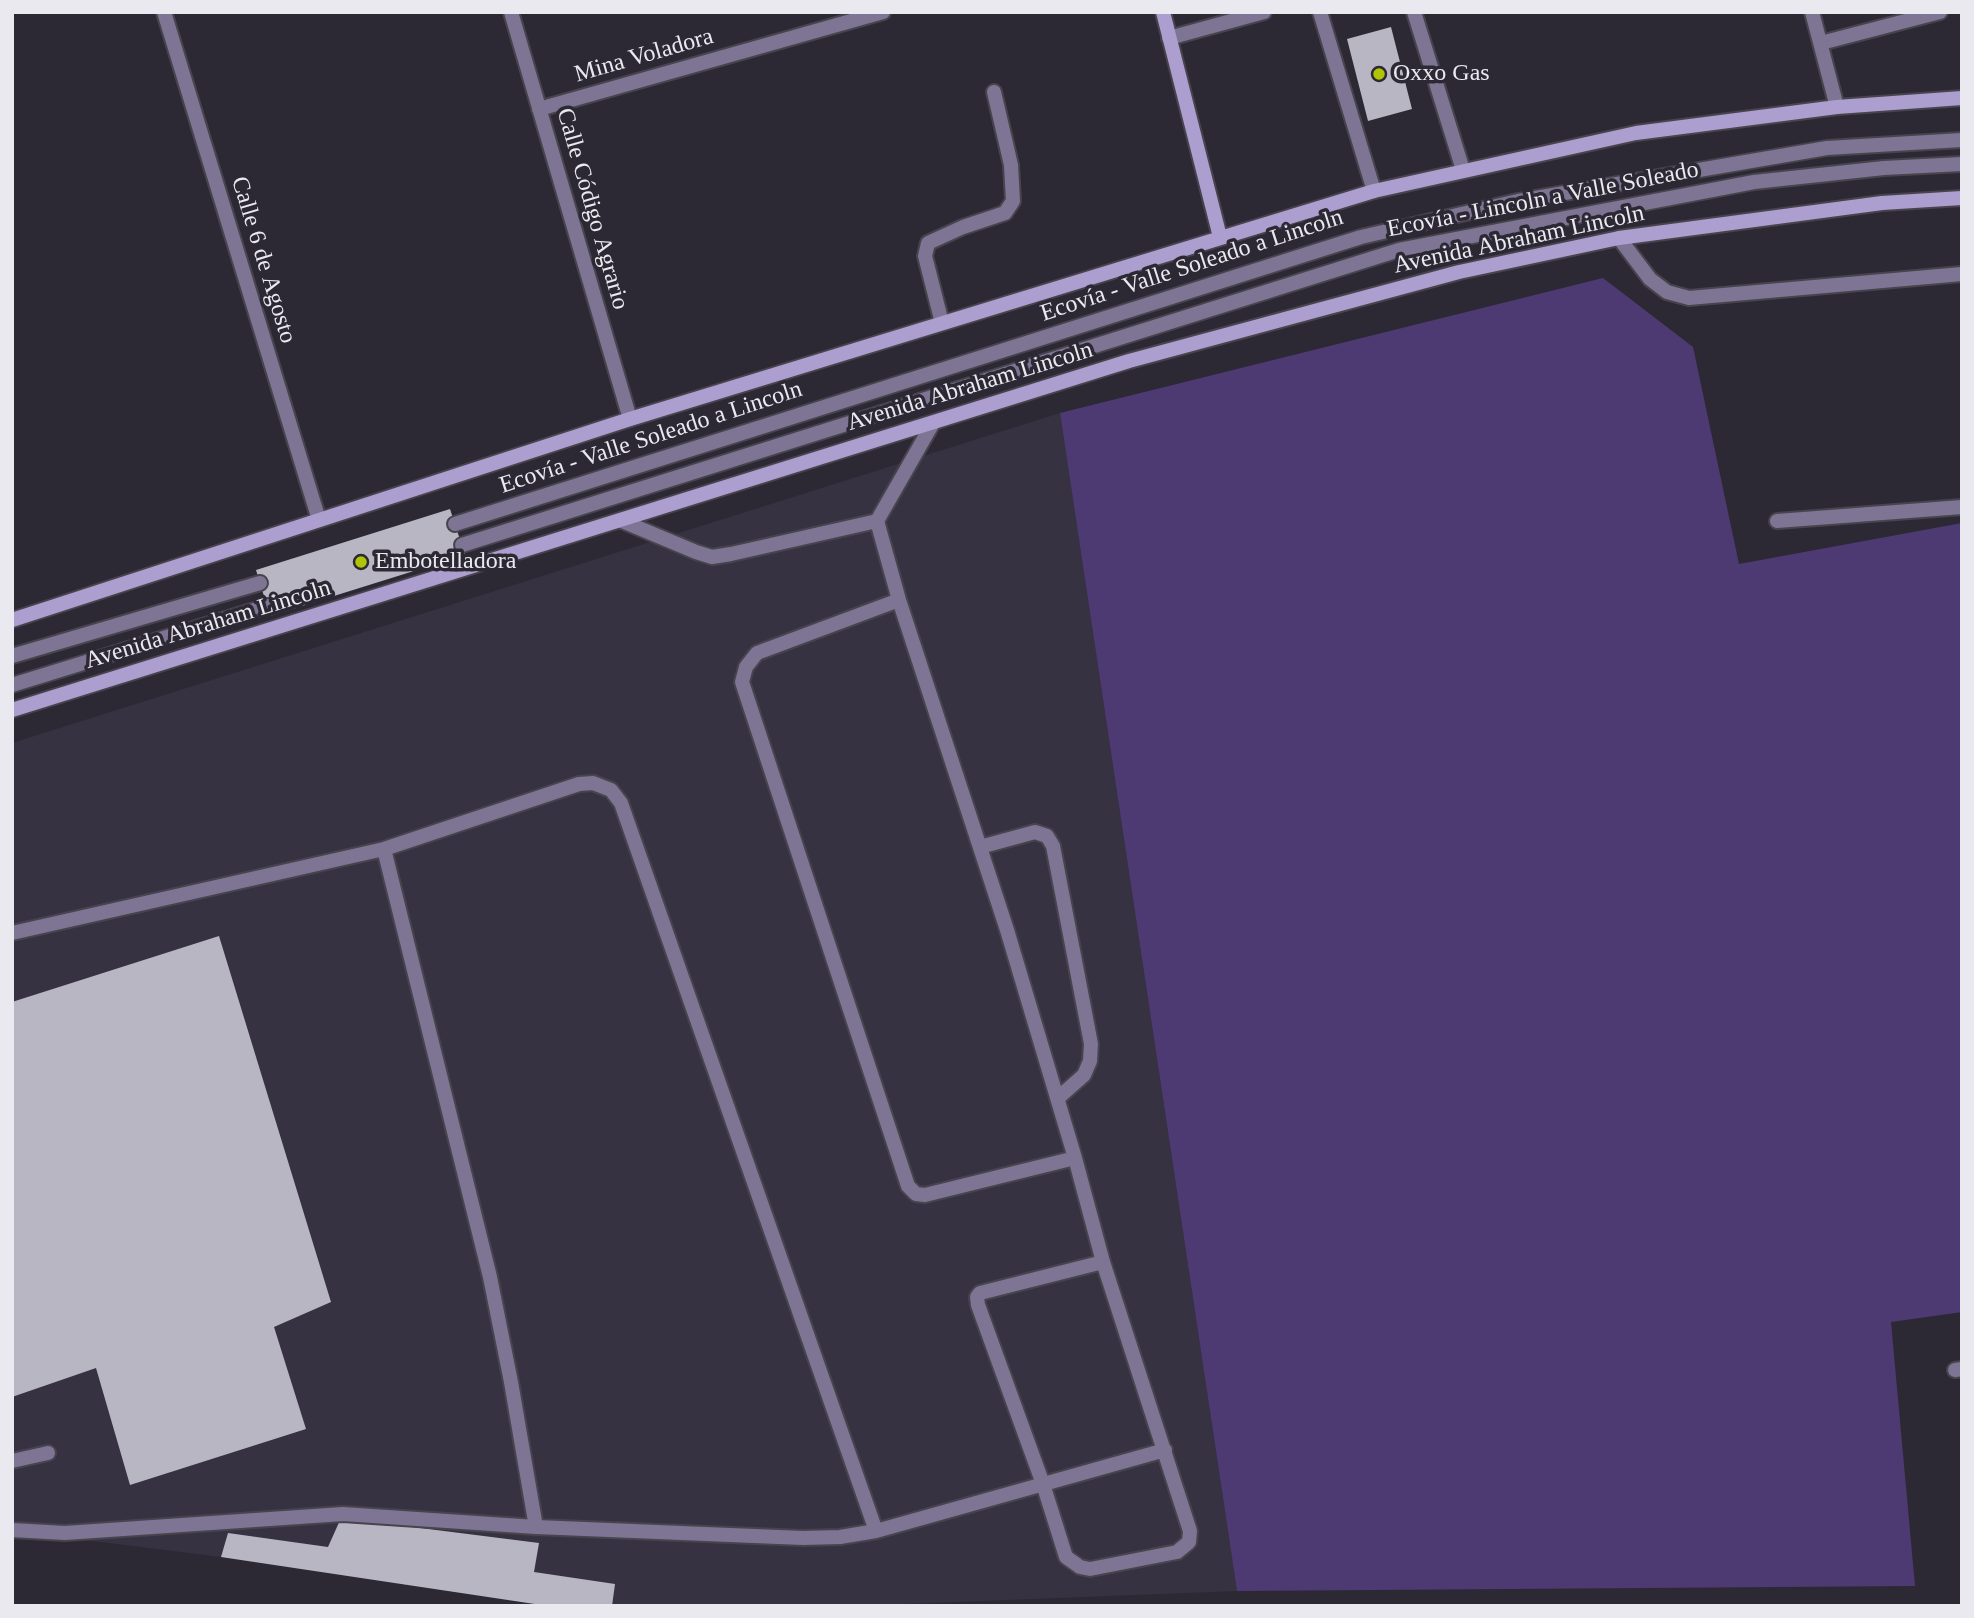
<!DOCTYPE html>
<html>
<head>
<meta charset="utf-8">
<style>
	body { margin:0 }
	#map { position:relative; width:1974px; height:1618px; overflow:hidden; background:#2c2934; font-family:Georgia,serif }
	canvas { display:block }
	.frame { position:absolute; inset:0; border:14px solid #ebe9f0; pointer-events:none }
</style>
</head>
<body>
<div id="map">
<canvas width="1974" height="1618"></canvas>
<div class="frame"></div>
</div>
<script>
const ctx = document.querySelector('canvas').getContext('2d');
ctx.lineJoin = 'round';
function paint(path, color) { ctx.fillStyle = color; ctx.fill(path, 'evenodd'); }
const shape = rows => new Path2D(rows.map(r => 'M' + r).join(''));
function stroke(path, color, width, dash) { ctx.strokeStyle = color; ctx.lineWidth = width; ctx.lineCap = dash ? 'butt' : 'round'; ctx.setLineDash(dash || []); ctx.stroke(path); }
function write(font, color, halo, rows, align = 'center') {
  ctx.font = font + ' Georgia,serif'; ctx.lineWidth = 7; ctx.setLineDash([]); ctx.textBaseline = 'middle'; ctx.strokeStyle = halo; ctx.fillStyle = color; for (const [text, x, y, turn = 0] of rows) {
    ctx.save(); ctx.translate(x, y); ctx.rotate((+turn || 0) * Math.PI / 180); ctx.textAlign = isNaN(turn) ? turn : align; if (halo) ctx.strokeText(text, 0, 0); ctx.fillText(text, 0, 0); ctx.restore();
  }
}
paint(shape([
	[1060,413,1237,1591,852,1606,548,1606,221,1557,12,1531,12,743]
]), '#373242');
paint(shape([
	[1603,278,1693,347,1739,564,1962,523,1962,1312,1891,1322,1915,1586,1237,1591,1060,413]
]), '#4d3a73');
paint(shape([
	[1391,27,1412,109,1368,121,1347,39],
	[450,509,465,555,270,616,256,570],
	[219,936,331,1302,274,1327,306,1429,130,1485,96,1368,12,1397,12,1002],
	[341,1518,539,1543,534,1572,615,1584,612,1606,548,1606,221,1557,228,1533,328,1547]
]), '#b9b6c3');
const lane = shape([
	[1320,12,1374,191],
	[1414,12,1463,170],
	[1169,38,1264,12],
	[942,323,925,256,928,243,963,227,1005,213,1013,201,1011,165,994,92],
	[933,423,877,521,899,600,1007,930,1075,1158,1103,1262,1190,1531,1189,1542,1177,1552,1090,1569,1080,1567,1066,1557,1043,1484,978,1305,977,1297,980,1293,1103,1262],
	[622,521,696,552,712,557,731,554,877,521],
	[455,524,1361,237,1518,201,1827,148,1962,140],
	[462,545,1399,250,1754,182,1884,168,1962,164],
	[899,600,757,653,746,667,742,682,908,1186,916,1194,925,1195,1075,1158],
	[12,656,260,583],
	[12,685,267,606],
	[980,847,1035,832,1047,836,1053,846,1091,1044,1090,1061,1084,1075,1058,1098],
	[384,849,490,1277,511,1382,536,1527],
	[12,933,384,849,579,784,593,783,611,790,621,803,876,1531,840,1537,803,1538,536,1527,343,1514,65,1533,12,1530],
	[12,1461,48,1453],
	[876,1531,1165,1450]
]);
const street = shape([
	[164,12,319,520],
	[511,12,630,419],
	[1812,12,1837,107],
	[1821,43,1940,12],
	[539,109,883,12],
	[1619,238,1650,279,1667,292,1689,298,1962,274],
	[1777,521,1962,507],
	[1955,1370,1962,1369]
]);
const secondary = shape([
	[1163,12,1220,237],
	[12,620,630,419,1374,191,1636,133,1837,107,1962,98],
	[12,710,1129,361,1459,272,1619,238,1882,203,1962,198]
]);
stroke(lane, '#47444e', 18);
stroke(street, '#47444e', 18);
stroke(secondary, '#47444e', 18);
stroke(lane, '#7d7593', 14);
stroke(street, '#7d7593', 14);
stroke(secondary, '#ac9ece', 14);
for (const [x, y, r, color] of [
	[1379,74,7,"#afc505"],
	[361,562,7,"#afc505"]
]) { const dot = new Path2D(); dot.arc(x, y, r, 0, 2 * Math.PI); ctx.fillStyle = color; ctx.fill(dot); stroke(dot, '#2c2934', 2.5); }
write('24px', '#ebe9f0', '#2c2934', [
	["Mina Voladora",644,56,-16],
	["Ecovía - Lincoln a Valle Soleado",1543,200,-11],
	["Calle Código Agrario",592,209,74],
	["Avenida Abraham Lincoln",1519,240,-12],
	["Calle 6 de Agosto",263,260,73],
	["Ecovía - Valle Soleado a Lincoln",1192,266,-18],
	["Avenida Abraham Lincoln",970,387,-17],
	["Ecovía - Valle Soleado a Lincoln",651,438,-18],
	["Avenida Abraham Lincoln",208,625,-17]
]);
write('24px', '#ebe9f0', '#2c2934', [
	["Oxxo Gas",1393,74],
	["Embotelladora",375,562]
], 'left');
</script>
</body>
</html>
